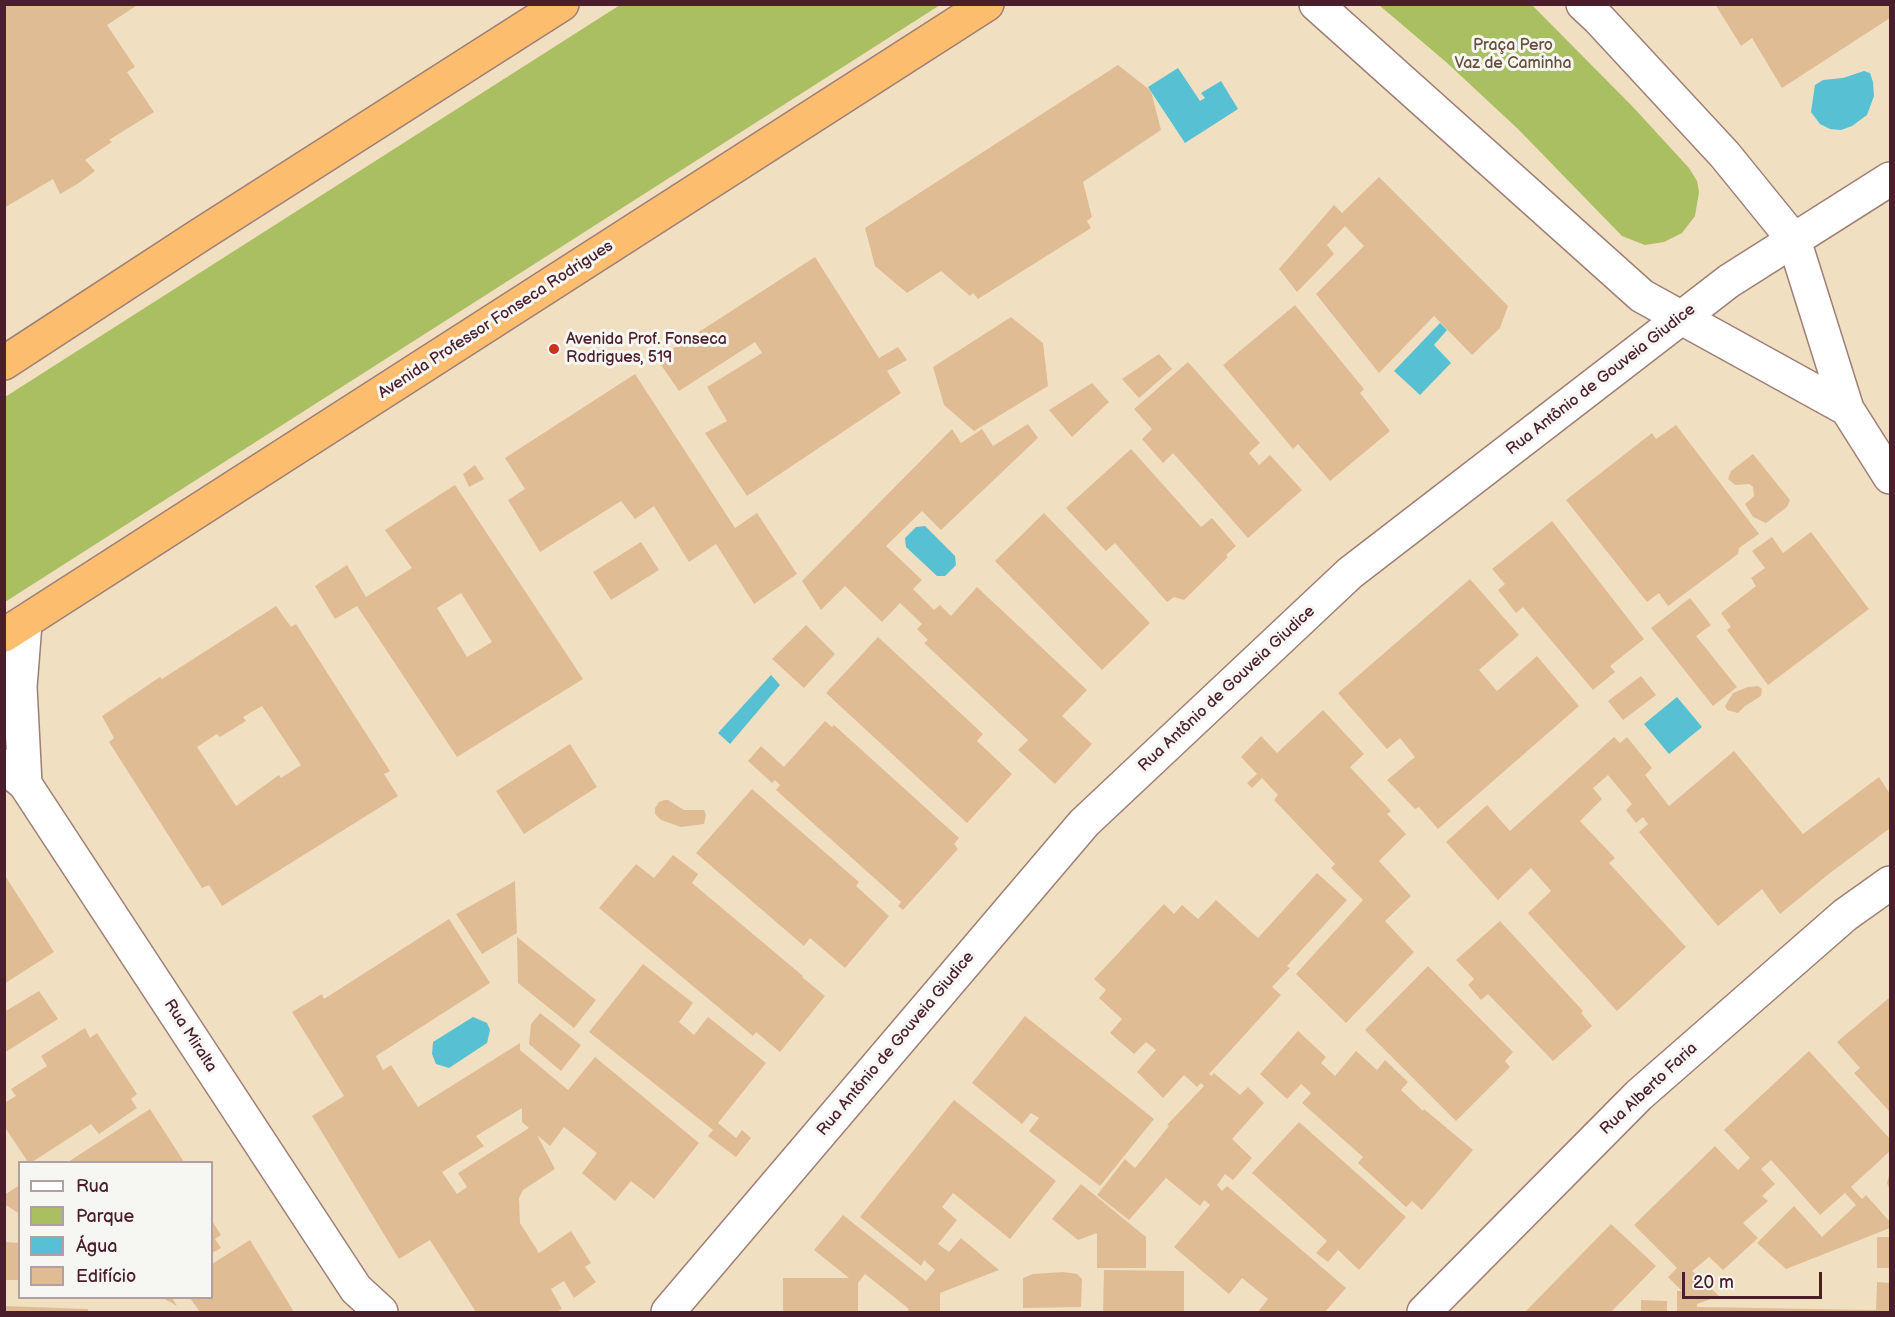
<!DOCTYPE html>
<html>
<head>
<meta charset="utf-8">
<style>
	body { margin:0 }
	#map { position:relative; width:1895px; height:1317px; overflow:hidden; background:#f1dfc2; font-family:"Balsamiq Sans",sans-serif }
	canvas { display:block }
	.frame { position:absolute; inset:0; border:6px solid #4a1f2b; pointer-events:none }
	.legend { position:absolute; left:18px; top:1161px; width:195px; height:138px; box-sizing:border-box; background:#f6f6f2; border:2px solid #b1a0a2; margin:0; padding:8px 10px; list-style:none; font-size:18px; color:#4a1f2b }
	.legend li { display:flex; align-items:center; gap:12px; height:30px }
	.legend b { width:30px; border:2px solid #b1a0a2 }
	.scale { position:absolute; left:1682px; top:1272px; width:140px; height:27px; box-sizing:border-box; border:3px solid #4a1f2b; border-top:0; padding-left:8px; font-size:18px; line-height:21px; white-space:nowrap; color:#4a1f2b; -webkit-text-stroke:4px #f6f6f2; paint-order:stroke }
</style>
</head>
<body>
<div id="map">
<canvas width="1895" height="1317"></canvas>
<div class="frame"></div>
<ul class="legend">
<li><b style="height:8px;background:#fff"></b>Rua</li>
<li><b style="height:16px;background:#aabe62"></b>Parque</li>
<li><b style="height:16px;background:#57c0d3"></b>Água</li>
<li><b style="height:16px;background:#e0bc95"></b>Edifício</li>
</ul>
<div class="scale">20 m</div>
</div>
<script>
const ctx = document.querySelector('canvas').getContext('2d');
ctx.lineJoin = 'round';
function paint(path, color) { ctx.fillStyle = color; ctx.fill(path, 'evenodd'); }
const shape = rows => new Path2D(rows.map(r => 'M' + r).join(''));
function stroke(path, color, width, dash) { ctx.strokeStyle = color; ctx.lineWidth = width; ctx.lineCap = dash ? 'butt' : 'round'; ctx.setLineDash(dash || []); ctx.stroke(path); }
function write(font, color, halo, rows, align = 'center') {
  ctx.font = font + ' "Balsamiq Sans",sans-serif'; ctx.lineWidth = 6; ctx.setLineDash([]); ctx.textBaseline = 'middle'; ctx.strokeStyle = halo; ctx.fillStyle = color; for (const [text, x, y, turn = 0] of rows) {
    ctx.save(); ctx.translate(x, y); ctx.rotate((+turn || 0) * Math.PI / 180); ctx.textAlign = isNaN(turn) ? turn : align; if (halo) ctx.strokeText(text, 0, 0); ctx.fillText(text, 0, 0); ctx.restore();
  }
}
paint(shape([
	[620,5,940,5,5,602,5,397],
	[1379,5,1532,5,1633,107,1689,168,1697,181,1699,192,1695,216,1682,233,1664,242,1645,245,1622,236,1518,129,1446,62]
]), '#aabe62');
paint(shape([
	[1178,68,1200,101,1205,98,1201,93,1221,81,1238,109,1185,143,1148,87],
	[1864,71,1870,73,1873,82,1874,96,1867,115,1852,126,1841,130,1830,129,1820,124,1811,112,1815,85,1823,80,1843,78],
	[1440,323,1447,330,1434,345,1451,363,1420,395,1394,371],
	[925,526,955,556,956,565,945,576,937,576,906,547,905,538,916,527],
	[771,675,780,685,730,744,718,733],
	[1677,697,1702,727,1669,754,1644,724],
	[473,1017,487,1023,490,1030,487,1043,449,1068,436,1064,432,1054,433,1042]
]), '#57c0d3');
paint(shape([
	[4,4,139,4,107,25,135,67,127,72,154,112,109,140,112,142,85,160,95,171,79,183,60,194,53,179,4,208],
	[1715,4,1890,4,1890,18,1782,88,1752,38,1741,46],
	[1118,65,1151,91,1161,130,1083,182,1092,217,1087,221,1091,228,978,299,973,293,970,296,941,271,907,293,875,266,865,228],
	[1379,177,1508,306,1500,328,1472,355,1434,316,1379,373,1316,294,1364,246,1345,226,1327,245,1334,254,1297,292,1279,269,1334,205,1342,213],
	[815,257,879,358,898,347,907,360,887,371,901,393,747,496,705,433,727,421,707,387,762,353,755,342,679,391,657,359],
	[1295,305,1364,389,1360,393,1390,431,1330,481,1298,444,1293,449,1223,365],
	[1011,317,1043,343,1048,386,974,431,944,405,933,367],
	[1159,354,1172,369,1139,398,1122,379],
	[1188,362,1260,443,1249,453,1259,465,1270,455,1302,490,1248,538,1173,453,1163,463,1142,439,1152,429,1134,409],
	[635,374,735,528,757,513,797,574,754,604,716,544,689,562,654,506,635,519,621,501,540,552,508,500,525,489,505,458],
	[1092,383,1109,402,1072,437,1049,410],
	[1028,424,1038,438,941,530,922,511,886,546,922,580,913,589,934,610,940,605,951,616,977,587,1087,690,1062,716,1092,744,1055,784,1018,750,1028,740,924,643,928,640,917,629,922,624,900,603,882,622,845,586,821,610,802,581,952,429,961,443,982,429,993,446],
	[1676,425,1759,534,1739,548,1738,554,1668,606,1659,593,1647,602,1566,500,1652,433,1656,439],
	[1131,449,1201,527,1212,518,1236,546,1226,555,1228,557,1184,600,1174,597,1167,602,1115,543,1106,551,1066,508],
	[1753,454,1790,500,1787,507,1766,523,1753,517,1745,504,1754,496,1753,487,1749,484,1735,485,1728,479,1731,471],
	[475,465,484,479,469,487,463,474],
	[455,485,583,679,457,757,357,606,335,619,315,586,347,565,366,597,412,568,385,530],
	[461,593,492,642,467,657,437,608],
	[1044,513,1150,623,1102,670,995,561],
	[1552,521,1644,639,1610,666,1615,672,1593,690,1523,607,1516,613,1498,590,1505,584,1492,569],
	[1811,532,1869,609,1768,685,1727,630,1731,627,1721,613,1756,586,1751,578,1765,568,1752,551,1772,537,1783,553],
	[641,542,659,570,611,600,593,572],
	[1470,579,1519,635,1479,670,1497,691,1537,656,1579,706,1438,829,1419,807,1415,809,1387,780,1415,757,1400,738,1387,749,1338,693],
	[1690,598,1711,625,1696,636,1737,687,1713,706,1651,628],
	[276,606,291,627,296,624,390,771,384,774,398,796,222,906,209,885,202,888,109,742,114,738,102,716,160,677,162,679],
	[262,706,301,765,281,778,279,775,236,806,197,747,217,734,220,737,246,721,243,717],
	[806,625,835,654,804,688,772,659],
	[878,637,983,734,977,741,1012,774,967,823,826,693],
	[1641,676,1656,695,1623,720,1608,701],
	[1758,686,1762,689,1761,696,1745,706,1738,713,1727,710,1725,706,1733,693,1748,687],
	[1323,710,1364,754,1350,767,1391,811,1387,814,1406,834,1379,861,1411,896,1385,921,1414,952,1346,1023,1296,974,1363,900,1331,868,1335,864,1274,800,1278,795,1262,778,1252,788,1247,783,1257,774,1241,757,1261,736,1277,753],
	[825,721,832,727,834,725,959,838,954,844,958,849,903,910,898,906,901,902,776,790,780,785,775,780,772,783,748,761,761,746,784,767],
	[1614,737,1620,743,1627,737,1652,768,1645,775,1669,806,1734,751,1803,834,1879,777,1890,794,1890,828,1830,873,1780,914,1762,889,1718,926,1639,832,1648,824,1643,817,1636,823,1626,810,1632,804,1608,775,1593,788,1602,799,1580,821,1615,858,1609,863,1686,947,1617,1011,1528,913,1551,891,1531,868,1498,900,1446,842,1487,805,1510,831],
	[570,744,597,787,524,834,496,791],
	[752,789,859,882,856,886,889,916,845,968,810,938,804,946,696,853],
	[664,800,668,800,684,810,704,810,706,815,704,824,681,827,661,820,655,814,655,808,659,802],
	[673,855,698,874,692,883,803,976,802,977,825,996,780,1052,756,1032,753,1036,599,908,636,864,654,878],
	[1317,873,1347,900,1287,966,1290,968,1272,987,1281,995,1209,1074,1211,1076,1214,1073,1240,1095,1248,1087,1264,1103,1232,1139,1252,1158,1233,1180,1225,1174,1217,1185,1222,1191,1227,1186,1346,1288,1325,1312,1258,1312,1268,1299,1242,1278,1229,1294,1174,1247,1210,1205,1204,1200,1200,1206,1166,1178,1129,1220,1097,1195,1125,1159,1135,1168,1169,1126,1167,1125,1204,1086,1201,1083,1197,1087,1184,1075,1163,1098,1137,1072,1156,1050,1146,1042,1134,1054,1110,1033,1122,1019,1099,998,1106,990,1094,979,1164,904,1174,914,1182,905,1198,919,1216,900,1258,938],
	[4,874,54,952,4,984],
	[515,881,517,933,482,954,456,914],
	[449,919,490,983,376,1056,383,1070,391,1065,418,1107,520,1043,520,1050,568,1090,595,1057,699,1143,654,1199,631,1181,615,1201,582,1173,597,1153,564,1127,550,1146,537,1135,555,1169,523,1190,519,1198,520,1223,539,1253,571,1231,591,1263,585,1267,596,1282,574,1298,564,1281,551,1289,562,1309,556,1312,476,1312,430,1240,399,1259,312,1116,344,1096,292,1012,322,994,324,999],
	[522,1108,522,1122,529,1128,458,1173,467,1187,457,1194,442,1172,484,1146,476,1136],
	[1500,921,1583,1011,1581,1013,1592,1026,1553,1061,1488,994,1481,1000,1468,985,1474,979,1456,960],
	[517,937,596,1000,574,1028,518,983],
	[643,964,693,1003,679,1022,694,1035,708,1017,766,1063,718,1123,736,1138,742,1130,751,1138,736,1157,708,1136,713,1130,589,1032],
	[1428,966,1513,1052,1505,1061,1510,1067,1456,1121,1365,1030],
	[39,991,58,1019,4,1053,4,1012],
	[1890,997,1890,1112,1854,1073,1860,1068,1837,1042],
	[540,1013,581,1045,561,1071,529,1044,531,1024],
	[1025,1016,1154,1119,1100,1186,1029,1131,1039,1118,1031,1113,1022,1124,972,1083],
	[85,1028,90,1038,97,1033,137,1094,131,1099,137,1108,99,1134,91,1124,32,1162,28,1162,4,1126,4,1103,16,1096,11,1089,47,1066,41,1056],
	[1298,1031,1326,1057,1321,1063,1335,1076,1356,1051,1377,1070,1385,1060,1408,1082,1401,1090,1423,1111,1424,1109,1473,1150,1422,1210,1412,1201,1406,1207,1358,1163,1363,1157,1302,1103,1311,1093,1301,1084,1287,1099,1260,1074],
	[1809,1051,1890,1139,1890,1151,1851,1187,1862,1199,1866,1195,1890,1222,1890,1228,1786,1269,1757,1243,1794,1206,1822,1237,1856,1205,1845,1193,1820,1215,1771,1160,1761,1169,1775,1184,1762,1196,1768,1201,1743,1223,1758,1238,1723,1270,1709,1257,1692,1271,1719,1296,1697,1304,1697,1307,1876,1310,1877,1282,1890,1283,1890,1312,1677,1312,1677,1291,1682,1291,1668,1277,1677,1268,1634,1225,1715,1146,1738,1170,1750,1158,1724,1130],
	[954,1100,1056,1181,1010,1239,953,1193,942,1207,957,1220,938,1244,949,1252,961,1238,999,1270,940,1293,940,1312,907,1312,909,1309,865,1274,858,1283,858,1312,783,1312,783,1278,849,1278,814,1250,843,1215,926,1281,935,1270,924,1260,921,1266,860,1217],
	[150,1109,184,1162,68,1162],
	[1299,1122,1406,1217,1359,1270,1338,1250,1328,1262,1316,1253,1327,1241,1252,1173],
	[1890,1171,1890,1191,1887,1183],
	[1081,1184,1146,1237,1146,1268,1097,1268,1097,1233,1078,1240,1052,1219],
	[20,1185,20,1214,4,1204,4,1195],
	[212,1221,221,1235,215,1239,221,1248,212,1253],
	[1611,1224,1656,1266,1611,1312,1525,1312],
	[1877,1237,1890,1237,1890,1268,1877,1268],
	[250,1240,294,1312,200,1312,190,1298,212,1298,212,1264],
	[4,1242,20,1243,20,1280,4,1280],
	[1104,1270,1184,1271,1184,1312,1103,1312],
	[1063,1272,1077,1274,1082,1279,1081,1307,1023,1308,1023,1278,1033,1274],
	[163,1298,172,1298,177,1306],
	[1641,1300,1667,1301,1667,1312,1641,1312],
	[4,1306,88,1309,88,1312,4,1312]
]), '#e0bc95');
const minor = shape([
	[1316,4,1642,296,1847,409],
	[1583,4,1599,19,1725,155,1794,240,1847,409,1890,477],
	[25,623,20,687,25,784],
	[4,766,25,784,356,1289,381,1312],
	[668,1312,1084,823,1350,573,1729,281,1890,179],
	[1424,1312,1639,1095,1845,915,1890,883]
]);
const highway = shape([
	[4,363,200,235,562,4],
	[4,635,987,4]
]);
stroke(minor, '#9e7f76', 36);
stroke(highway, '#9e7f76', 36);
stroke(minor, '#fff', 33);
stroke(highway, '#fcbd6f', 33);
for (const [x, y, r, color] of [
	[554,349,6,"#c8321e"]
]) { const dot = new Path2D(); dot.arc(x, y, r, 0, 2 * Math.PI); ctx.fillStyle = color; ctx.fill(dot); stroke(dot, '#f6f6f2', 2); }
write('16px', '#674f3c', '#f6f6f2', [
	["Praça Pero",1513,46],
	["Vaz de Caminha",1513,64]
]);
write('16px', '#4a1f2b', '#f6f6f2', [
	["Avenida Professor Fonseca Rodrigues",496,320,-33],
	["Rua Antônio de Gouveia Giudice",1601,380,-38],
	["Rua Antônio de Gouveia Giudice",1227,689,-43],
	["Rua Miralta",190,1036,57],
	["Rua Antônio de Gouveia Giudice",896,1044,-50],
	["Rua Alberto Faria",1649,1089,-43]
]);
write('16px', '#4a1f2b', '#f6f6f2', [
	["Avenida Prof. Fonseca",566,340],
	["Rodrigues, 519",566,358]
], 'left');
</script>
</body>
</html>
